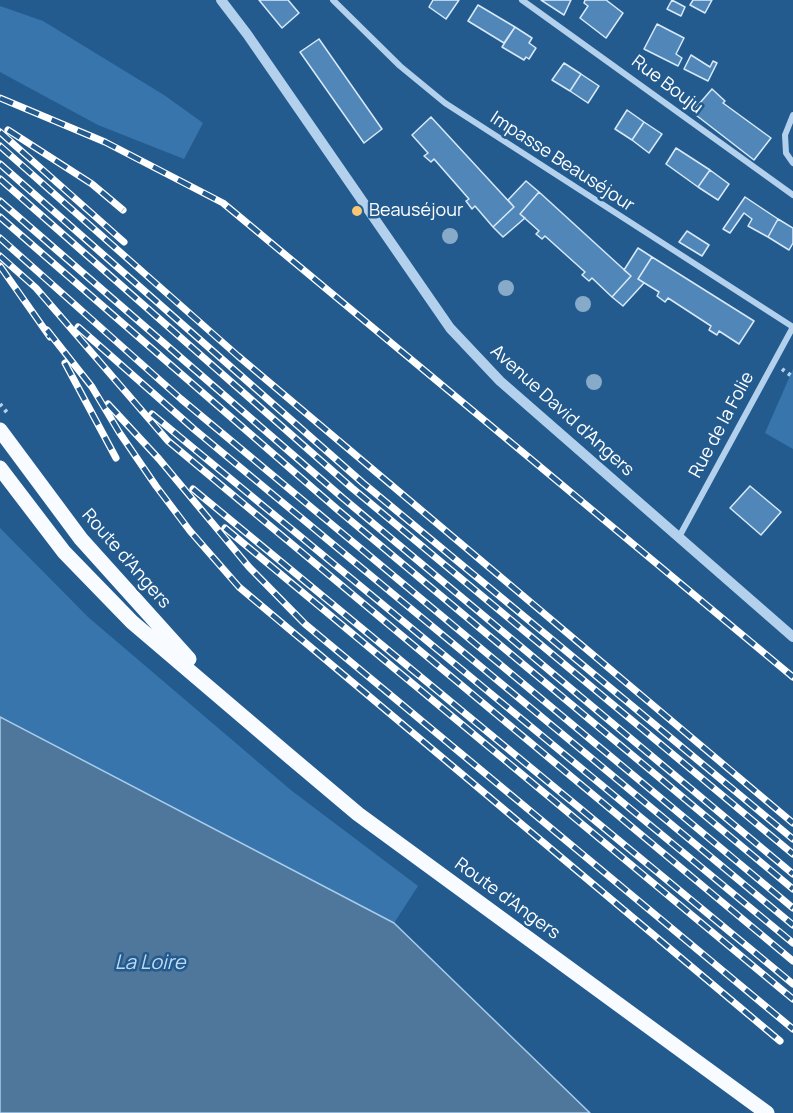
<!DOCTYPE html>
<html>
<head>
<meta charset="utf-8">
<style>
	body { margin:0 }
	canvas { display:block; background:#235b8f }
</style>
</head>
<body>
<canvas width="793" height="1113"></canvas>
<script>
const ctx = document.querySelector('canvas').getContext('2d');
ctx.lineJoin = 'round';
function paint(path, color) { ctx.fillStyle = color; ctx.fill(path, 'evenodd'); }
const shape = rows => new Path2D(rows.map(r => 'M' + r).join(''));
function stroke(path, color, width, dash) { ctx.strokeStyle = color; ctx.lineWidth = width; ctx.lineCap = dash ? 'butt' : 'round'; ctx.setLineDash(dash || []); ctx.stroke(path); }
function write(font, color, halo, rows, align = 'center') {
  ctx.font = font + ' Manrope,sans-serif'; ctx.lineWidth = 5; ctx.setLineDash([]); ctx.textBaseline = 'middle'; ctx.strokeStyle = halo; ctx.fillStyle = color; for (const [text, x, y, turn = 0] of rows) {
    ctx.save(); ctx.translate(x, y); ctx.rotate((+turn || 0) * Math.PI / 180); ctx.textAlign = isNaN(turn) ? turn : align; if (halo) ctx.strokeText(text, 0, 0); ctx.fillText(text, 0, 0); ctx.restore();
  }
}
paint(shape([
	[0,6,43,21,164,95,203,123,184,159,98,125,0,72],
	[793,369,793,449,765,433],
	[0,528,88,617,292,791,418,886,394,923,0,717]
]), '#3775ac');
const water = shape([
	[0,717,394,923,590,1113,0,1113,0,717]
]);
paint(water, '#4f769b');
stroke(water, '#a7cded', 1.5);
const building = shape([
	[259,0,288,0,299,13,282,28,259,0],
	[433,0,459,0,446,19,429,7,433,0],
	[541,0,571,0,564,15,541,0],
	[585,0,606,0,623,13,606,38,580,18,588,6,584,3,585,0],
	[672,0,685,7,681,16,667,9,672,0],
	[693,0,712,0,705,13,690,5,693,0],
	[478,5,515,27,504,43,468,21,478,5],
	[657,24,684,38,676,54,682,58,678,66,644,49,657,24],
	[515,27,532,38,529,43,536,48,529,59,526,57,524,60,502,47,515,27],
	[319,39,382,129,364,143,300,52,319,39],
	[691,55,710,67,713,61,717,63,708,81,684,69,691,55],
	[564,63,581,74,570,91,552,80,564,63],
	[581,74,599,86,588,103,570,91,581,74],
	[712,89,725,101,723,103,771,138,754,160,692,112,712,89],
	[627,110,644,122,632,140,615,129,627,110],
	[431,117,514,207,493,227,475,206,472,209,466,201,469,199,434,159,431,162,424,156,428,153,412,135,431,117],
	[644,122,662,134,649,153,632,140,644,122],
	[676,148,710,170,698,187,666,164,676,148],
	[710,170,729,184,718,200,698,187,710,170],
	[526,181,539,192,520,214,525,218,503,237,493,227,514,207,508,200,526,181],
	[539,192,631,276,612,297,592,278,589,281,582,275,585,272,545,236,542,239,536,234,539,231,520,214,539,192],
	[745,197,778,219,768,237,748,226,752,219,744,213,730,233,723,229,745,197],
	[778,219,793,228,793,243,789,250,768,237,778,219],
	[687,231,709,245,702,256,679,242,687,231],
	[638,248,652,257,638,279,644,283,623,306,612,297,631,276,624,270,638,248],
	[652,257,754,321,739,344,719,331,717,335,709,330,711,326,668,298,665,302,657,296,659,292,638,279,652,257],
	[750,486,781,512,761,535,730,508,750,486]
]);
paint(building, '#5087b8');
stroke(building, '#d8eaf9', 1.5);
stroke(shape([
	[782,369,793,377],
	[0,404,9,415]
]), '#b3d1ec', 4, [3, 4.5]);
stroke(shape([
	[333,0,400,66,445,103,793,327],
	[522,0,793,195],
	[793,115,785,135,786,153,793,163],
	[679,537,793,327]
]), '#b3d1ec', 6);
stroke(shape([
	[221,0,247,34,450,328,500,381,793,637]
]), '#b3d1ec', 10);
stroke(shape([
	[0,430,81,539,189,659],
	[0,468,64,552,132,622,288,755,358,814,767,1113]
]), '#f8fbff', 15);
const rail = shape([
	[0,98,105,142,223,203,793,677],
	[8,130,92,184,123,210],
	[0,132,124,242],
	[0,146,238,356,793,823],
	[0,164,363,483,793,839],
	[0,179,352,488,793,854],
	[0,201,344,499,793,874],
	[0,217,338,510,793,889],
	[0,238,181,399,793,908],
	[0,256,36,288,168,441,793,961],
	[0,266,50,337],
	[78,327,195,430,793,925],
	[47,330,92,387,119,432,156,486,190,531,239,587,780,1041],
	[65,363,116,458],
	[108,404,159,459,249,567,305,624,793,1029],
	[152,414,793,943],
	[193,489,793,984],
	[225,528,793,999]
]);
stroke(rail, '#fff', 7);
stroke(rail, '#235b8f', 4.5, [14]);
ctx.fillStyle = '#87aac9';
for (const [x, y] of [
	[450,236],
	[506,288],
	[583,304],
	[594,382]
]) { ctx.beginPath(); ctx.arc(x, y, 8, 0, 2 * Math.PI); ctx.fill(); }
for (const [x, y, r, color] of [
	[357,211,6,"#f7c776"]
]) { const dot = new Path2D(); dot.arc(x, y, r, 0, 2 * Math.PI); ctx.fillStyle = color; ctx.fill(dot); stroke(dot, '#235b8f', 2); }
write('18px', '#fff', '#235b8f', [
	["Rue Bouju",667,85,37],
	["Impasse Beauséjour",562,162,33],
	["Avenue David d'Angers",562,411,42],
	["Rue de la Folie",722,425,-62],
	["Route d'Angers",126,559,49],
	["Route d'Angers",507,899,36]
]);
write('18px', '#fff', '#235b8f', [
	["Beauséjour",369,211]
], 'left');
write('italic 20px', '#bfdbf3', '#235b8f', [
	["La Loire",150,963]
]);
</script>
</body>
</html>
